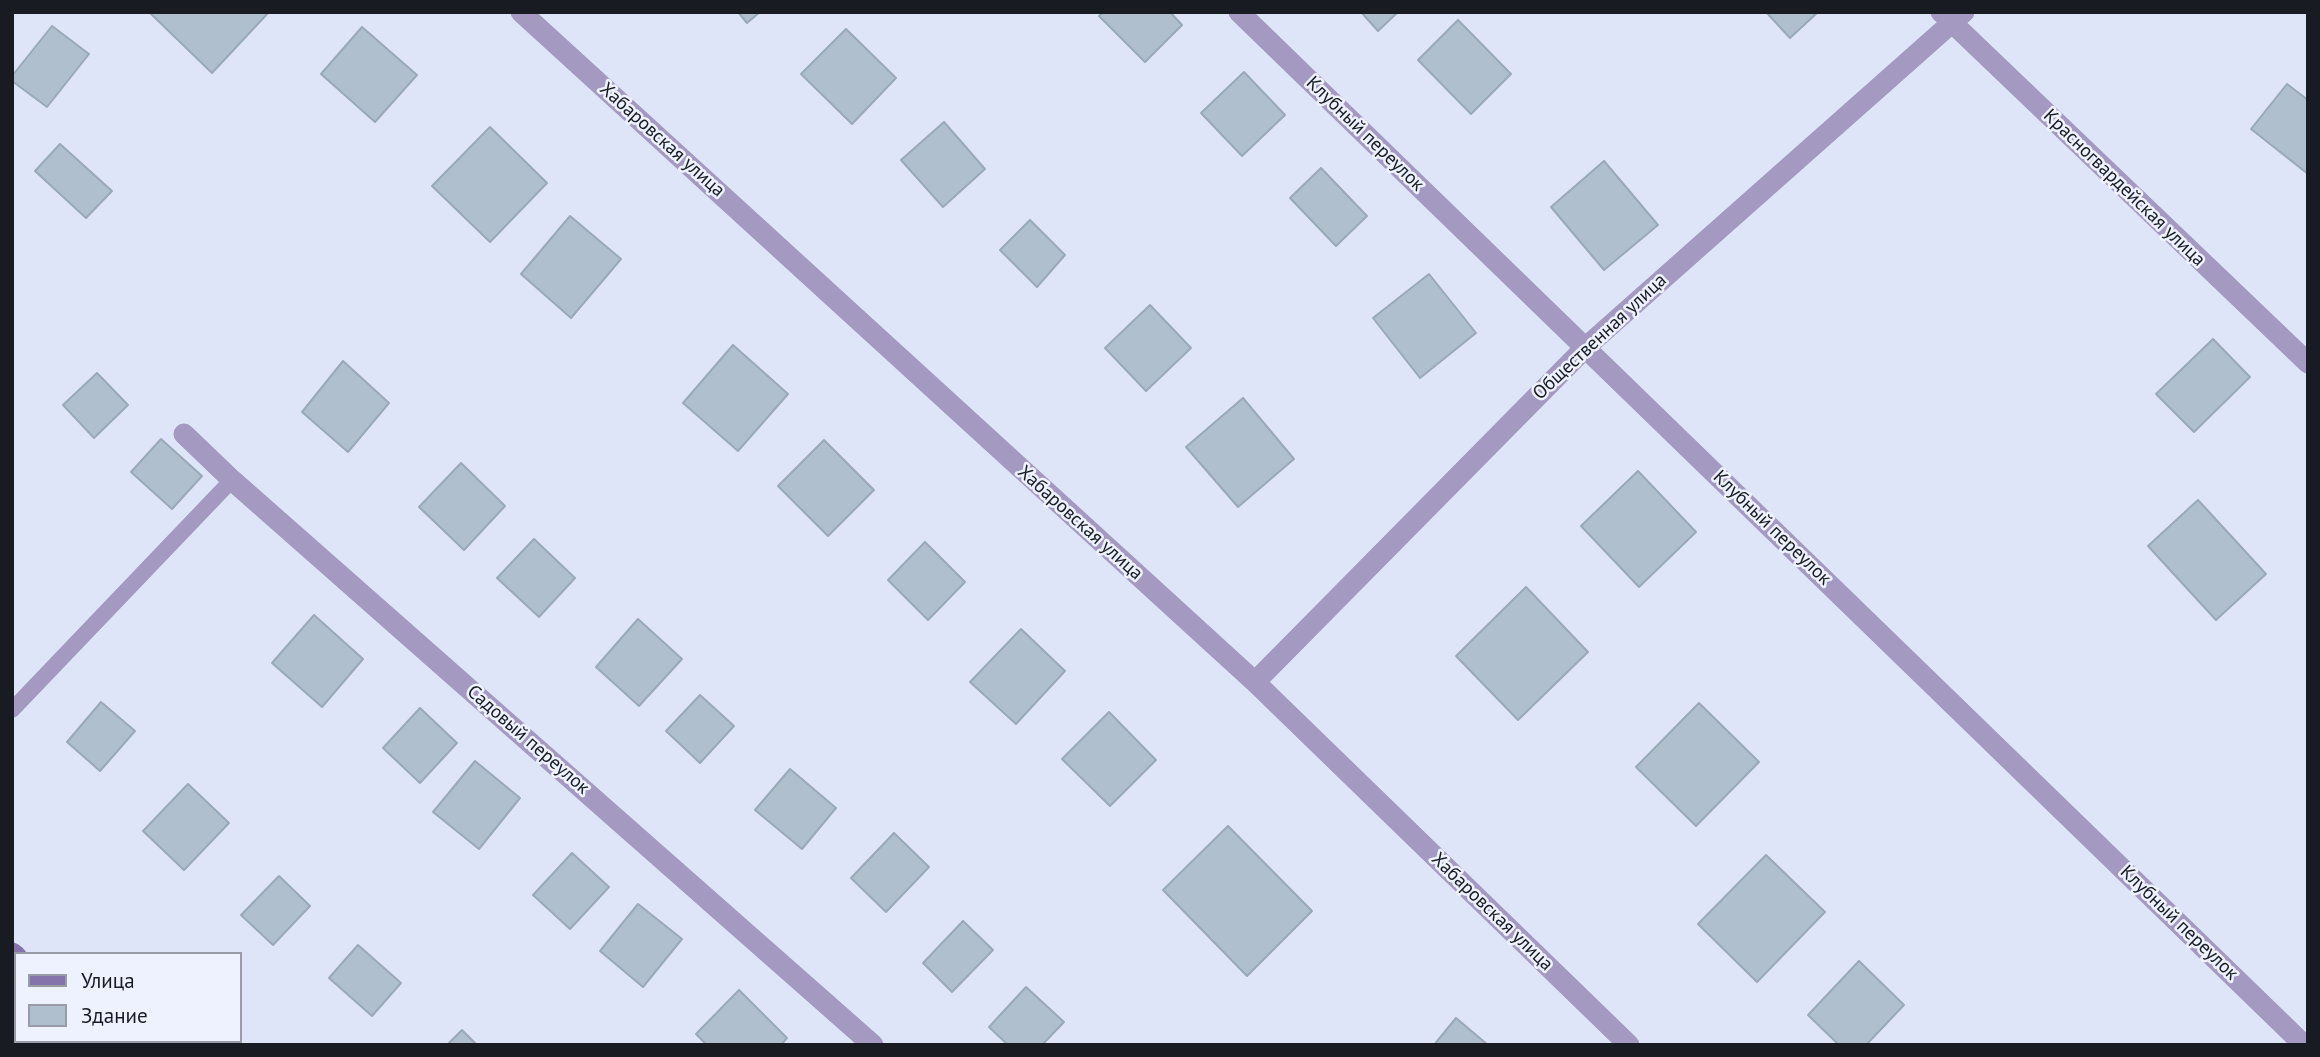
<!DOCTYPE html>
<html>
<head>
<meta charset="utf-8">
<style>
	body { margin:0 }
	#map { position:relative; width:2320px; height:1057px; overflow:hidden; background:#dee5f8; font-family:"PT Sans",sans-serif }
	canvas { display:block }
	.frame { position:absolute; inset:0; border:14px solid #191b22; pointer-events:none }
	.legend { position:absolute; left:14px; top:952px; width:228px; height:91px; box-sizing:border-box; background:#eef2fe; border:2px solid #999ca6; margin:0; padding:9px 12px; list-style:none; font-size:21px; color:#191b22 }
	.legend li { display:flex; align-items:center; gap:14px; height:35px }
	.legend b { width:35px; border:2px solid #999ca6 }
</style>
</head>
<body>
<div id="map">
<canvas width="2320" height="1057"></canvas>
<div class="frame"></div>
<ul class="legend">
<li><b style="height:9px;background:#8574ac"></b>Улица</li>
<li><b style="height:19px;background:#afbfce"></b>Здание</li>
</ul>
</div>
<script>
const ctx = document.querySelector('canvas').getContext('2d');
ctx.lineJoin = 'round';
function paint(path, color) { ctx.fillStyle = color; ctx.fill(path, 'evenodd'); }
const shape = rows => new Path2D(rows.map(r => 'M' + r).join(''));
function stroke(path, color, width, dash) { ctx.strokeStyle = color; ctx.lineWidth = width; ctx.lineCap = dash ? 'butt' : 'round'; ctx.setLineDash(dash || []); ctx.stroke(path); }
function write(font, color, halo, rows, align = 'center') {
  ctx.font = font + ' "PT Sans",sans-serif'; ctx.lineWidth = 5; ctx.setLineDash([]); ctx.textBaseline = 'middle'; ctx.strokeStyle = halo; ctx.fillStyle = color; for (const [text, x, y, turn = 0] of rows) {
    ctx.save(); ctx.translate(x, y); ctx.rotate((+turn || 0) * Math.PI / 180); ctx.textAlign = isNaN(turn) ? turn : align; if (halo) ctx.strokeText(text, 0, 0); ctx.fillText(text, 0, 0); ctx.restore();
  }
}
const building = shape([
	[149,12,269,12,212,73,149,12],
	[738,12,760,12,747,23,738,12],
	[1103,12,1170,12,1182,25,1145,62,1099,16,1103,12],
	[1361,12,1398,12,1378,31,1361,12],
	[1766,12,1818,12,1790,38,1766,12],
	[1458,20,1511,74,1471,114,1418,60,1458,20],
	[52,26,89,54,47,107,12,81,12,76,52,26],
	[362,27,417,75,375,122,321,74,362,27],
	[846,29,896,78,852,124,801,74,846,29],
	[1244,72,1285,115,1242,156,1201,113,1244,72],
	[2287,84,2308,100,2308,174,2251,129,2287,84],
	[944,122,985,169,943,207,901,160,944,122],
	[490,127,547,183,490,242,432,186,490,127],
	[60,144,112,191,86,218,35,171,60,144],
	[1604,161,1658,225,1604,270,1551,207,1604,161],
	[1321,168,1367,216,1336,246,1290,198,1321,168],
	[570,216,621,259,571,318,521,274,570,216],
	[1030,220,1065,255,1037,287,1000,250,1030,220],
	[1429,274,1476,333,1420,378,1373,318,1429,274],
	[1150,305,1191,348,1146,391,1105,348,1150,305],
	[2213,339,2250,377,2194,432,2156,394,2213,339],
	[733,345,788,394,738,451,683,403,733,345],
	[343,361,389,403,348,452,302,412,343,361],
	[97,373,128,405,94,438,63,405,97,373],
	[1243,398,1294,459,1238,507,1186,447,1243,398],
	[161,439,202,476,172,509,131,472,161,439],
	[824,440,874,490,828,536,778,486,824,440],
	[461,463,505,506,464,550,419,507,461,463],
	[1638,471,1696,532,1639,587,1581,526,1638,471],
	[2198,500,2266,574,2216,620,2148,546,2198,500],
	[534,539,575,578,539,617,497,578,534,539],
	[925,542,965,582,928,620,888,580,925,542],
	[1526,587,1588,652,1518,720,1456,656,1526,587],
	[314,615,363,659,322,707,272,663,314,615],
	[638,619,682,659,639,706,596,667,638,619],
	[1021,629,1065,671,1016,724,970,682,1021,629],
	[700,695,734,726,700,763,666,731,700,695],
	[101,702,135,731,100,771,67,742,101,702],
	[1699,703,1759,762,1696,826,1636,767,1699,703],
	[420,708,457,743,420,783,383,748,420,708],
	[1109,712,1156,760,1110,806,1062,759,1109,712],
	[475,761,520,798,479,849,433,812,475,761],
	[790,769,836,808,802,849,755,810,790,769],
	[188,784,229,823,184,870,143,831,188,784],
	[1228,826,1312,911,1247,976,1163,890,1228,826],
	[894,833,929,867,886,912,851,878,894,833],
	[572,853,609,887,570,929,533,895,572,853],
	[1766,855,1825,912,1757,982,1698,924,1766,855],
	[279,876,310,906,273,945,241,915,279,876],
	[638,904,682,939,643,987,600,951,638,904],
	[963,921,993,950,952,992,923,963,963,921],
	[358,945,401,983,372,1016,329,978,358,945],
	[1859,961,1904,1005,1866,1045,1839,1045,1808,1015,1859,961],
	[1026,987,1064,1022,1042,1045,1008,1045,989,1027,1026,987],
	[739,990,787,1038,781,1045,707,1045,696,1034,739,990],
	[1456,1018,1488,1045,1434,1045,1456,1018],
	[462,1030,477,1045,447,1045,462,1030]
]);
paint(building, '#afbfce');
stroke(building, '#99a9b7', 2);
stroke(shape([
	[12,710,232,480]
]), '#a499c0', 16);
stroke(shape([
	[521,12,1255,682,1629,1045],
	[1239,12,2304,1045],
	[1941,12,2308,363],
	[184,434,232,480,873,1045],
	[1255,682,1586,347,1964,12]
]), '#a499c0', 21);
stroke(shape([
	[12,953,16,956],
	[108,1041,111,1045]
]), '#8574ac', 21);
write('19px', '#191b22', '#eef2fe', [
	["Клубный переулок",1365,134,44],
	["Хабаровская улица",662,140,42],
	["Красногвардейская улица",2124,188,44],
	["Общественная улица",1600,337,-43],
	["Хабаровская улица",1080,523,42],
	["Клубный переулок",1772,528,44],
	["Садовый переулок",528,740,41],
	["Хабаровская улица",1492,912,44],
	["Клубный переулок",2179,923,44]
]);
</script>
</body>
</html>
